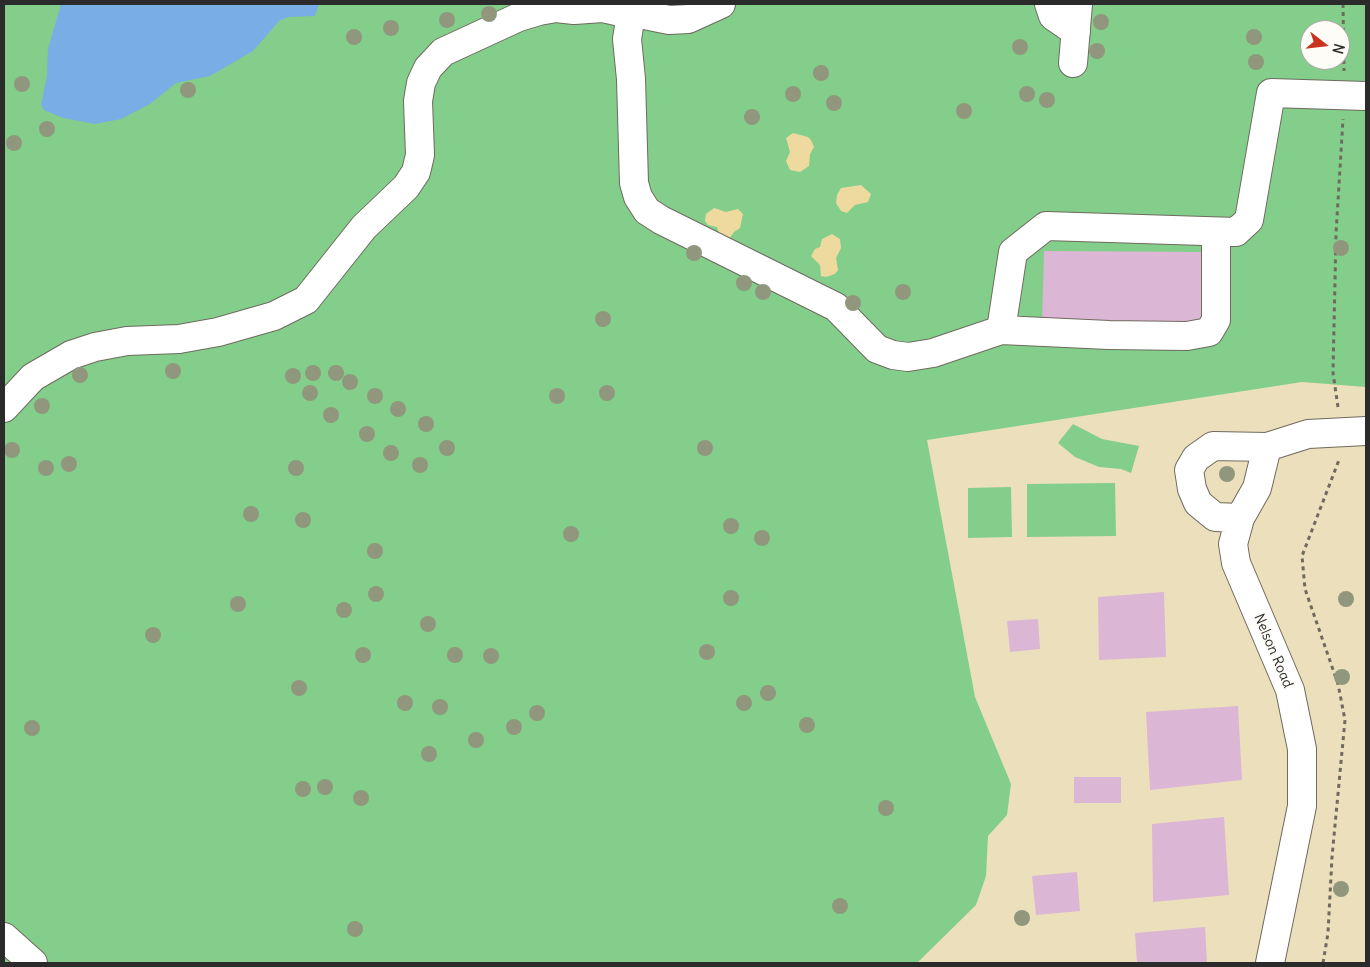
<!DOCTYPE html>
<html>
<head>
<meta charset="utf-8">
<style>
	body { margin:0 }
	#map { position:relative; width:1370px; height:967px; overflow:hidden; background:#ecdfbc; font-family:Delius,sans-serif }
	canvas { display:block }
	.frame { position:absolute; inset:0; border:5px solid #2b2b2b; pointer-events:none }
	.north { position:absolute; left:1300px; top:20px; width:50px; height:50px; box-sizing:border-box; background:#fdfcf7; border:1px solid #a9a8a5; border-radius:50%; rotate:106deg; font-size:14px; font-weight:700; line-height:20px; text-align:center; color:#2b2b2b }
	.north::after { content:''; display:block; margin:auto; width:18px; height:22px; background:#c8321e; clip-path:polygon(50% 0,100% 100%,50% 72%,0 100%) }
</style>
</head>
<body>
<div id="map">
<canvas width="1370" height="967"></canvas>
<div class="frame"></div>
<div class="north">N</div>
</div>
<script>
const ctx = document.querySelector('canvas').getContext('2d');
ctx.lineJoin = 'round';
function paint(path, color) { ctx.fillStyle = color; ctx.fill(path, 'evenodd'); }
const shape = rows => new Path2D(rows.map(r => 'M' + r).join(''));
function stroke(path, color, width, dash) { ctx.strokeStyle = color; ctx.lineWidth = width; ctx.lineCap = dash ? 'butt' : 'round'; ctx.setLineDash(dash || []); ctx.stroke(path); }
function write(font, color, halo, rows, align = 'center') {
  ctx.font = font + ' Delius,sans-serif'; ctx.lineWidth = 4; ctx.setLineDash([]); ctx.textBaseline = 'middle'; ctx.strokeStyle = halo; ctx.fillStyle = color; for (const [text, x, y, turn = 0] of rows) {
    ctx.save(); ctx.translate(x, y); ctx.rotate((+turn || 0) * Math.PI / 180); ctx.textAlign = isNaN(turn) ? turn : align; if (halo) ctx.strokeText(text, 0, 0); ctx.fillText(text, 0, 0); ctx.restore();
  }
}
paint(shape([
	[4,4,1366,4,1366,387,1302,382,927,440,975,697,1011,784,1007,815,988,836,986,876,976,905,917,963,4,963],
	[1310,30,1340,30,1340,60,1310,60],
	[1073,424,1102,439,1139,446,1131,473,1121,469,1099,467,1075,457,1058,443],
	[1115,483,1116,536,1027,537,1027,484],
	[1011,487,1012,537,968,538,968,488]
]), '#83ce8b');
paint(shape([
	[793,133,808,137,811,140,814,147,810,154,809,166,800,172,790,170,786,161,790,152,786,138],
	[861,185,871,194,868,202,855,205,847,213,841,211,836,203,837,195,841,188],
	[714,208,726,212,738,209,743,214,740,228,734,232,729,239,720,236,717,227,708,225,705,221,706,214],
	[832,234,840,239,841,248,836,258,838,270,835,274,826,277,821,276,820,265,811,256,815,249,820,247,822,239]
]), '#eeda9e');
paint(shape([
	[61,4,319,4,315,16,289,17,280,20,253,51,210,76,176,83,150,104,121,119,95,124,63,118,44,110,41,105,47,75,48,49]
]), '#79ade6');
paint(shape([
	[1044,251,1204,252,1202,327,1042,326],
	[1164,592,1166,657,1099,660,1098,597],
	[1038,619,1040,649,1010,652,1007,621],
	[1238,706,1242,780,1150,790,1146,712],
	[1074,777,1121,777,1121,803,1074,803],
	[1224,817,1229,895,1153,902,1152,824],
	[1077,872,1080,911,1036,915,1032,876],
	[1205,927,1207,963,1137,963,1135,933]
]), '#dcb6d5');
const minor = shape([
	[721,4,688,19,669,20,640,14,634,15,630,20,627,39,631,79,634,183,638,197,647,211,661,220,836,307,877,349,893,355,908,357,933,353,1001,330,1013,252,1046,226,1236,232,1249,220,1271,93,1366,96],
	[1049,4,1053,16,1076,32],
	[1073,63,1078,4],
	[1001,330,1109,335,1187,336,1209,332,1216,320,1216,232],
	[4,408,33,377,71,355,95,347,127,341,179,339,218,332,274,316,306,300,364,227,406,187,416,172,420,155,418,101,421,83,428,68,443,52,519,17,539,11,556,8,574,10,603,8,634,15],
	[1240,518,1215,517,1198,503,1192,489,1189,470,1196,458,1213,446,1267,447],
	[4,937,33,963],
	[1270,963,1302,806,1302,749,1290,690,1236,563,1233,544,1240,518,1257,488,1267,447,1308,434,1366,431]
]);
stroke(minor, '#6f6a5e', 30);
stroke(shape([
	[1343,4,1344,71],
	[1338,407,1333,373,1336,234,1343,119],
	[1323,963,1328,933,1332,857,1345,720,1338,684,1305,589,1302,556,1339,460]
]), '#6f6a5e', 3, [4, 4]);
stroke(minor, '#fff', 28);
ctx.fillStyle = '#90977c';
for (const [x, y] of [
	[489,14],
	[447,20],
	[1101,22],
	[391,28],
	[354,37],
	[1254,37],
	[1020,47],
	[1097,51],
	[1256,62],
	[821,73],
	[22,84],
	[188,90],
	[793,94],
	[1027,94],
	[1047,100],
	[834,103],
	[964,111],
	[752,117],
	[47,129],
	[14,143],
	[1341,248],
	[694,253],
	[744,283],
	[763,292],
	[903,292],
	[853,303],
	[603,319],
	[173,371],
	[313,373],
	[336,373],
	[80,375],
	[293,376],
	[350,382],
	[310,393],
	[607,393],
	[375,396],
	[557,396],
	[42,406],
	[398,409],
	[331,415],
	[426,424],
	[367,434],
	[447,448],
	[705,448],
	[12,450],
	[391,453],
	[69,464],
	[420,465],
	[46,468],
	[296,468],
	[1227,474],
	[251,514],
	[303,520],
	[731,526],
	[571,534],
	[762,538],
	[375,551],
	[376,594],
	[731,598],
	[1346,599],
	[238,604],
	[344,610],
	[428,624],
	[153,635],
	[707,652],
	[363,655],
	[455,655],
	[491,656],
	[1342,677],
	[299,688],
	[768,693],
	[405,703],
	[744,703],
	[440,707],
	[537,713],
	[807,725],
	[514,727],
	[32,728],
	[476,740],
	[429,754],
	[325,787],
	[303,789],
	[361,798],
	[886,808],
	[1341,889],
	[840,906],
	[1022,918],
	[355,929]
]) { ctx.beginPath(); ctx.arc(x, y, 8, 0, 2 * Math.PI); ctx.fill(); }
write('14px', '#2b2b2b', '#fdfcf7', [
	["Nelson Road",1273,651,67]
]);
</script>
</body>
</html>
